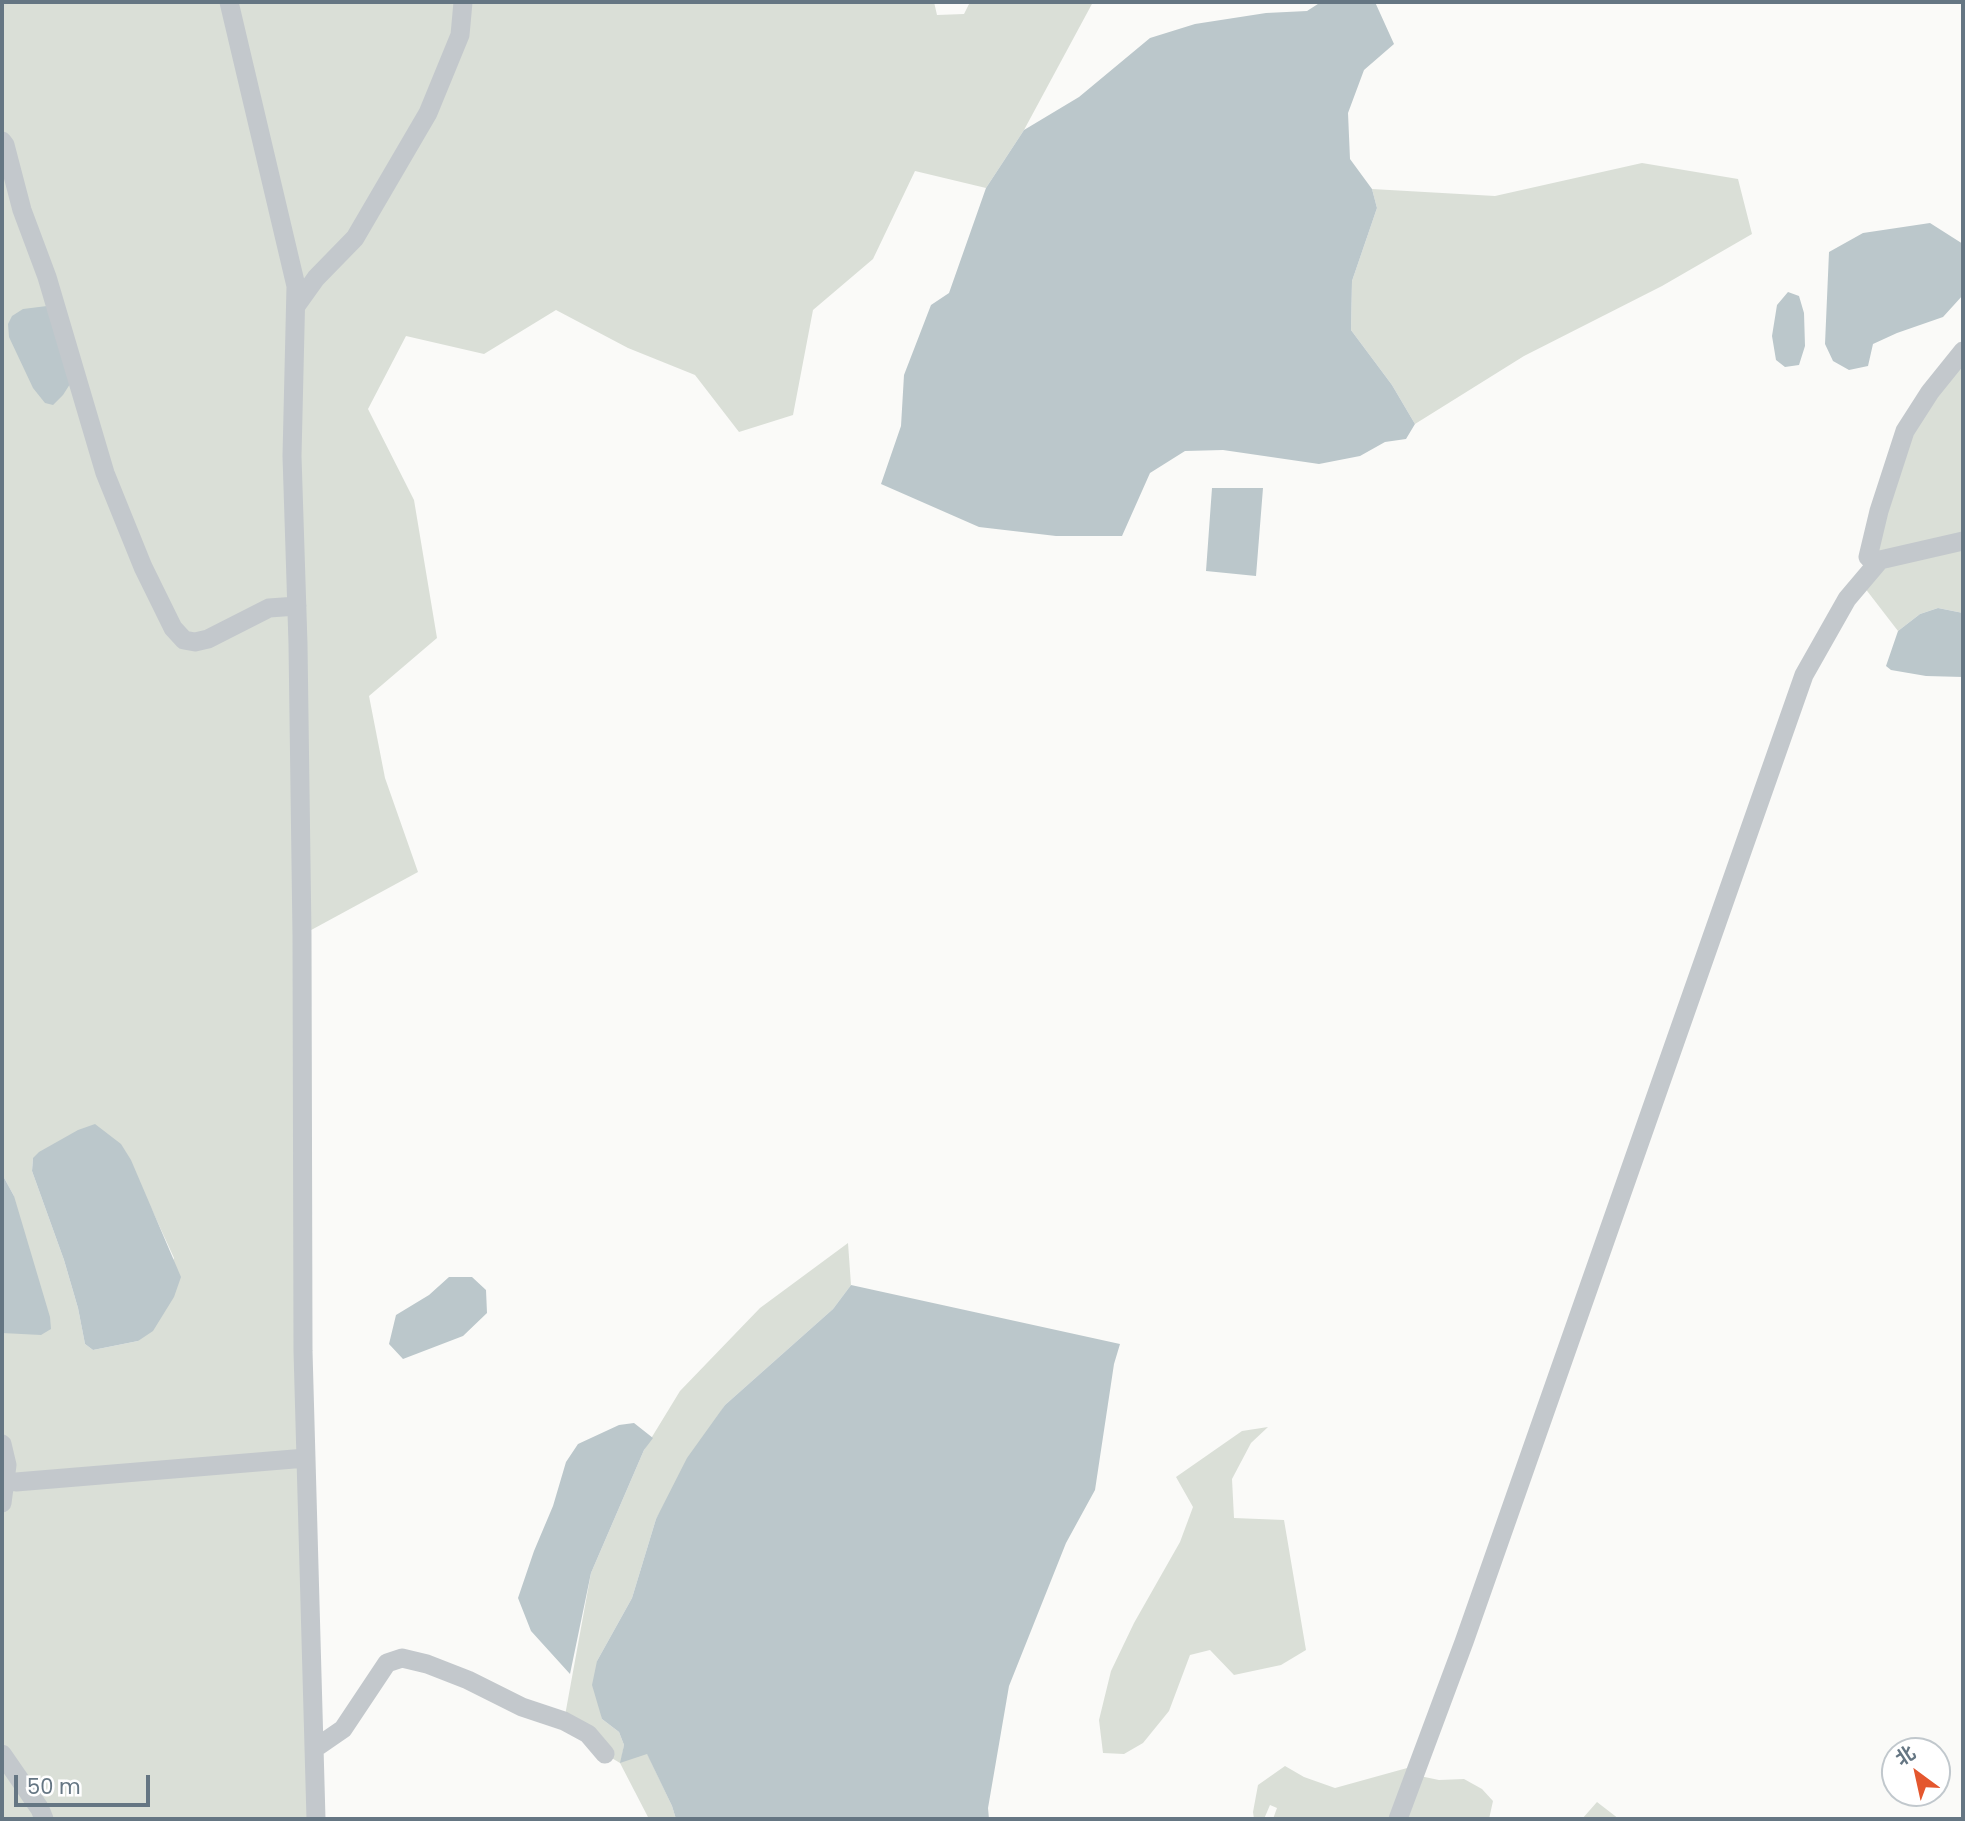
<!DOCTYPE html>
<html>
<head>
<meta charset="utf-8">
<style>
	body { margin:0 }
	#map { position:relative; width:1965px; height:1821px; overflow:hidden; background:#fafaf8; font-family:Poppins,"Noto Sans SC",sans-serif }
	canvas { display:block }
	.frame { position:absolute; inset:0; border:4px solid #657683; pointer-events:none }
	.north { position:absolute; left:1881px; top:1737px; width:70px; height:70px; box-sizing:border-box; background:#fff; border:2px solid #c1c8cd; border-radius:50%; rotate:327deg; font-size:19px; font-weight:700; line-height:28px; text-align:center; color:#657683 }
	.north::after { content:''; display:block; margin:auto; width:24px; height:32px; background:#e4572e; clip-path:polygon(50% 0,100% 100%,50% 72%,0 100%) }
	.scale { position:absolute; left:14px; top:1775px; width:136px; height:32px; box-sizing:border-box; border:4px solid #657683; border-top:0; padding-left:9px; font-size:21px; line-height:24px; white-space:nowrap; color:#657683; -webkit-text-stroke:5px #fff; paint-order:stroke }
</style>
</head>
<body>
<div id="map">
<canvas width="1965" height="1821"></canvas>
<div class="frame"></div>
<div class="north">北</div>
<div class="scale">50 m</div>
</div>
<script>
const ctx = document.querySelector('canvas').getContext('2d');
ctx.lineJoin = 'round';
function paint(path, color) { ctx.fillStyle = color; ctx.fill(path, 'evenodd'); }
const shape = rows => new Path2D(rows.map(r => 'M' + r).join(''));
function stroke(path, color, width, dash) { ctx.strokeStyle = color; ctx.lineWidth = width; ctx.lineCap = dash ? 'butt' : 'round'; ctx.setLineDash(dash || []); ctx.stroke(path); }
paint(shape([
	[2,2,934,2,937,15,964,14,970,2,1093,2,1024,130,986,188,915,171,873,259,813,310,793,415,739,432,695,375,628,348,556,310,484,354,406,336,368,409,414,500,437,638,369,696,385,778,418,872,302,935,316,1819,2,1819,2,1333,8,1333,14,1196,2,1174],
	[33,1158,152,1210,174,1258,138,1341,93,1350,85,1344,78,1308,64,1260,32,1171],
	[1642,163,1738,179,1752,234,1662,286,1524,356,1415,424,1392,385,1351,330,1352,281,1377,208,1372,189,1495,196],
	[1963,351,1963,613,1938,608,1920,614,1898,631,1861,583,1905,431],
	[848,1243,851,1285,833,1309,725,1405,656,1519,632,1598,597,1661,602,1719,619,1732,624,1745,621,1762,647,1753,672,1806,676,1819,649,1819,620,1763,605,1754,564,1721,591,1573,644,1450,680,1391,760,1308],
	[1268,1427,1251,1443,1232,1479,1234,1518,1284,1520,1306,1650,1281,1665,1234,1675,1210,1650,1190,1655,1169,1711,1143,1743,1124,1754,1103,1753,1099,1720,1111,1671,1134,1623,1180,1542,1193,1507,1176,1477,1242,1431],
	[1418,1765,1415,1775,1439,1780,1464,1779,1482,1789,1493,1801,1489,1819,1273,1819,1277,1808,1270,1805,1264,1819,1254,1819,1253,1812,1258,1785,1285,1766,1304,1777,1335,1788],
	[1597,1802,1619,1819,1582,1819]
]), '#dadfd7');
paint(shape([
	[1321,2,1375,2,1394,44,1364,70,1348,113,1350,159,1372,189,1377,208,1352,281,1351,330,1392,385,1415,424,1406,439,1385,442,1360,456,1319,464,1223,450,1185,451,1150,473,1122,536,1056,536,979,527,881,484,901,426,904,375,931,305,949,293,986,188,1024,130,1079,97,1150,38,1195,24,1266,13,1307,11],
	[1930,223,1963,244,1963,295,1943,317,1897,333,1873,344,1868,366,1849,370,1833,361,1825,344,1829,252,1863,233],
	[1788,292,1799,296,1804,313,1805,346,1799,365,1785,367,1776,360,1772,336,1777,305],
	[55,305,70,384,63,395,53,405,45,403,33,388,9,337,8,324,12,316,23,309],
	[1212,488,1263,488,1256,576,1206,571],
	[1938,608,1963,613,1963,677,1926,676,1891,670,1886,666,1898,631,1920,614],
	[95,1124,121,1144,131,1160,181,1277,174,1297,153,1331,138,1341,93,1350,85,1344,78,1308,64,1260,32,1171,33,1158,39,1152,78,1130],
	[2,1174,14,1196,50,1317,51,1329,41,1335,2,1333],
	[449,1277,472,1277,486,1290,487,1313,463,1336,403,1359,389,1344,396,1315,429,1295],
	[851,1285,1120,1344,1114,1364,1095,1490,1066,1543,1009,1686,988,1808,989,1819,676,1819,672,1806,647,1754,620,1763,624,1745,619,1732,602,1719,592,1685,597,1661,632,1598,656,1519,687,1458,725,1405,833,1309],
	[634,1423,653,1438,644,1450,591,1573,570,1674,531,1631,518,1598,534,1551,553,1506,566,1462,578,1444,619,1425]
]), '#bbc7cb');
stroke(shape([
	[229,2,296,286,292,456,298,644,302,935,303,1351,316,1819],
	[2,141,5,145,22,210,47,277,105,473,143,567,173,628,184,640,195,642,208,639,269,608,297,606],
	[296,306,316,278,355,238,428,113,460,35,463,2],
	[1868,557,1879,511,1905,431,1930,392,1963,351],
	[2,1444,7,1465,2,1503],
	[16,1482,306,1458],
	[314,1749,343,1729,387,1663,402,1658,427,1664,468,1680,522,1707,564,1721,588,1734,605,1754],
	[2,1754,40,1809,44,1819],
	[1398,1819,1464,1642,1804,675,1847,599,1880,560,1963,541]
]), '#c3c8cc', 19);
</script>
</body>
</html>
